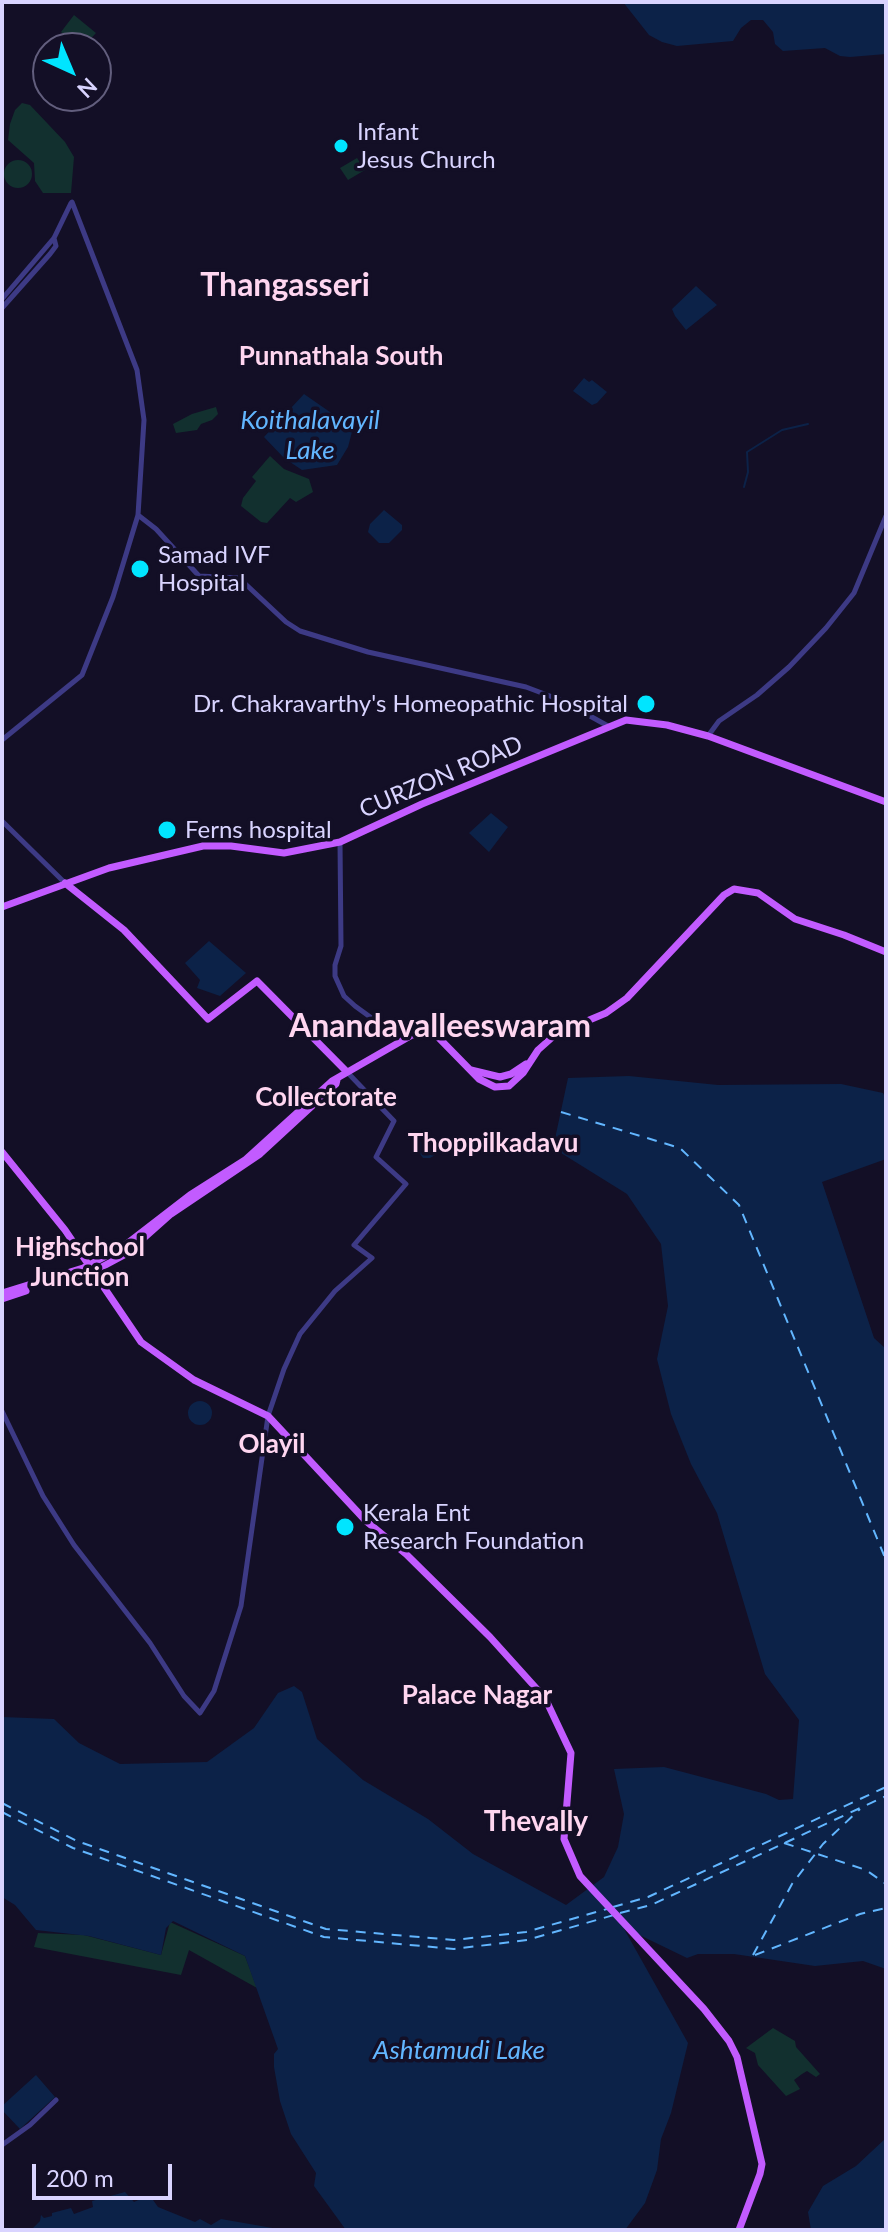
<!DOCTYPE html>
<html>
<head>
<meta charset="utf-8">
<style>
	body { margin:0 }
	#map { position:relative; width:888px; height:2232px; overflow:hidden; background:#130f26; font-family:Lato,sans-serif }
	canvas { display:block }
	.frame { position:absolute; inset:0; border:4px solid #d9d4ff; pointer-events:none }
	.north { position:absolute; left:32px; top:32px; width:80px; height:80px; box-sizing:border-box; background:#130f26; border:2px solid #625e7d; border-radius:50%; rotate:136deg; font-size:22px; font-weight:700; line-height:32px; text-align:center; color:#d9d4ff }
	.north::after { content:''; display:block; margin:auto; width:28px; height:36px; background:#00e5ff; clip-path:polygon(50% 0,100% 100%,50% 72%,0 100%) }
	.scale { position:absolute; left:32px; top:2164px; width:140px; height:36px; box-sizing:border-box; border:4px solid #d9d4ff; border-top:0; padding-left:10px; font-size:24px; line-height:28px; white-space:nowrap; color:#d9d4ff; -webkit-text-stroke:6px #130f26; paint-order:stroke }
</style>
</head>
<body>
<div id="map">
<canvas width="888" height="2232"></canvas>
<div class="frame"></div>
<div class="north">N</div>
<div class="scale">200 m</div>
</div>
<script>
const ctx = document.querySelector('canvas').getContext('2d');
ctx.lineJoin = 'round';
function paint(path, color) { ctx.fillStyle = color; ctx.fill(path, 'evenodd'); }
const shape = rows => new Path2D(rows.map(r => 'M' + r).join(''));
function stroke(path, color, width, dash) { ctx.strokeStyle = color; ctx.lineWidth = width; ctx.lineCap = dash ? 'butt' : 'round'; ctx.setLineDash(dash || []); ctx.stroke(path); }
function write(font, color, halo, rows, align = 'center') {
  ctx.font = font + ' Lato,sans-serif'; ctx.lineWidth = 7; ctx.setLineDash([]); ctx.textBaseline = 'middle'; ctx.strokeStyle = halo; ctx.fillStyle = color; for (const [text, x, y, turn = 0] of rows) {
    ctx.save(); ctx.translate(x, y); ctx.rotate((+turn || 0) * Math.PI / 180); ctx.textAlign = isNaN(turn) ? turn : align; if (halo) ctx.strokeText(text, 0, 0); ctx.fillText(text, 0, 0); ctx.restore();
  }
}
paint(shape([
	[74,15,96,33,82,48,61,32],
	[22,103,30,105,65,142,74,157,71,193,43,193,35,181,34,163,8,140,10,124,15,110],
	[357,158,365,170,348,180,340,168],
	'4 174a14 14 0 1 1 28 0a14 14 0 1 1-28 0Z',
	[216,407,218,414,212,420,201,424,197,430,176,433,173,424,192,414],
	[270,456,284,469,309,479,313,492,296,502,290,498,267,523,261,522,241,506,243,498,256,481,252,477],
	[170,1922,245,1956,257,1988,189,1950,181,1975,34,1947,38,1933,84,1935,161,1955],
	[773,2028,795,2041,796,2047,820,2074,816,2077,807,2071,802,2074,794,2080,800,2089,786,2096,758,2065,755,2053,746,2048]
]), '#12302f');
paint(shape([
	[623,2,886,2,886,54,850,57,840,56,825,48,783,51,775,44,773,32,763,20,751,20,741,28,733,41,677,46,662,42,649,35],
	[696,286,717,305,686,330,675,316,672,309],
	[584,378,589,382,592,380,607,392,597,403,592,405,573,391],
	[304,394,353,428,348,447,337,465,302,470,284,458,264,437],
	[384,510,402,525,402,530,389,543,379,543,368,532,370,524],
	[491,813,508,827,489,852,469,833],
	[209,941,246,973,220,996,197,988,200,980,185,963],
	[629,1076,718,1085,841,1084,883,1093,886,1099,886,1159,822,1182,874,1338,886,1349,886,1969,863,1961,815,1966,734,1954,698,1954,687,1958,623,1927,688,2043,671,2113,661,2139,657,2170,645,2203,625,2230,346,2230,314,2186,316,2173,291,2134,280,2101,274,2067,274,2054,278,2049,245,1956,173,1921,166,1928,161,1955,89,1936,36,1930,15,1905,2,1897,2,1717,54,1719,79,1743,120,1764,207,1762,254,1728,278,1693,294,1686,302,1692,317,1739,363,1780,428,1819,473,1854,566,1905,604,1877,618,1847,624,1814,614,1769,664,1767,766,1794,779,1800,793,1799,799,1720,765,1674,717,1513,691,1464,671,1414,657,1359,668,1306,661,1244,627,1194,553,1148,568,1078],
	[433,1140,442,1145,444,1150,430,1158,423,1158,418,1151,419,1142],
	'188 1413a12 12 0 1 1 24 0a12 12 0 1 1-24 0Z',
	[36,2075,55,2097,20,2129,2,2110,2,2106],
	[886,2138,886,2230,811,2230,808,2212,823,2186,856,2166],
	[125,2192,134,2202,145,2197,153,2200,158,2207,195,2222,200,2219,211,2225,221,2219,284,2230,31,2230,40,2221,41,2215,44,2218,52,2216,52,2213,71,2208,74,2214,93,2207,92,2201]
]), '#0c2248');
stroke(shape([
	[744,487,748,472,747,452,782,430,808,424]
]), '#0c2248', 2);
stroke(shape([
	[561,1112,680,1148,739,1205,886,1560],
	[2,1803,77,1841,326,1929,454,1940,526,1932,607,1909],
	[2,1812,73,1848,324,1937,454,1949,527,1940,614,1915],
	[784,1843,866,1870,886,1884],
	[613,1907,648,1897,886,1787],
	[620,1913,651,1905,886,1796],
	[753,1955,792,1884,823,1844,860,1809],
	[755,1955,860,1914,886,1908]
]), '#62b6ff', 2, [10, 8]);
stroke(shape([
	[2,299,54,238,71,203],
	[2,308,50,254,56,246,54,238],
	[138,515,156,529,199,576,239,578,286,622,300,631,368,652,526,687,563,701,608,726],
	[708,736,719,721,757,695,789,667,826,628,854,593,886,516],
	[2,740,82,675,113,597,138,515,144,420,137,370,72,202],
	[2,821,65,883],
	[340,842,341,946,335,965,335,976,344,996,355,1006,384,1027,411,1035],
	[2,1411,43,1496,74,1545,150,1643,184,1696,200,1713,214,1691,241,1606,268,1416,284,1369,300,1334,335,1291,372,1258,354,1245,406,1184,376,1157,394,1121,347,1072],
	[2,2145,30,2125,56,2100]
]), '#3d3a85', 5);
stroke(shape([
	[65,883,124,930,208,1019,257,981,347,1072],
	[2,907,109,868,203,846,231,846,284,853,340,842,422,804,626,720,667,725,708,736,886,802],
	[471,1070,500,1077,511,1074,526,1064],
	[2,1152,65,1230,141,1342,194,1380,268,1416,366,1521,406,1554,490,1637,545,1698,571,1753,564,1839,580,1876,704,2009,729,2041,737,2057,762,2164,760,2174,739,2230],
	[46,1285,98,1269,126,1254,171,1214,260,1154,336,1084,337,1080],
	[2,1293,83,1268,120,1249,190,1195,245,1160,332,1081,412,1035,427,1033,435,1034,479,1079,495,1087,509,1086,523,1073,538,1050,556,1034,606,1013,627,998,724,895,734,889,758,893,795,919,844,935,886,952],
	[2,1299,26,1291]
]), '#c25bff', 7);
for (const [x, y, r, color] of [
	[341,146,8,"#00e5ff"],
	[140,569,10,"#00e5ff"],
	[646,704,10,"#00e5ff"],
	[167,830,10,"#00e5ff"],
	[345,1527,10,"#00e5ff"]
]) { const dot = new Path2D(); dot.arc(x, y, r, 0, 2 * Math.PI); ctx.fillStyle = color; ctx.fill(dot); stroke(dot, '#130f26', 3); }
write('24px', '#d9d4ff', '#130f26', [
	["Infant",357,132],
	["Jesus Church",357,160],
	["Samad IVF",158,555],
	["Hospital",158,583],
	["Dr. Chakravarthy's Homeopathic Hospital",628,704,"right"],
	["Ferns hospital",185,830],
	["Kerala Ent",363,1513],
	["Research Foundation",363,1541]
], 'left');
write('24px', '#d9d4ff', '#130f26', [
	["CURZON ROAD",441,777,-23]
]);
write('bold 26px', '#ffd6f0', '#130f26', [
	["Punnathala South",341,357],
	["Collectorate",326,1098],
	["Thoppilkadavu",493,1144],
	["Highschool",80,1248],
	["Junction",80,1278],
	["Olayil",272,1445],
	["Palace Nagar",477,1696]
]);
write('italic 26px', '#62b6ff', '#130f26', [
	["Koithalavayil",310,421],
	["Lake",310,451],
	["Ashtamudi Lake",459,2051]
]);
write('bold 28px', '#ffd6f0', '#130f26', [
	["Thevally",536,1822]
]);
write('bold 32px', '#ffd6f0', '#130f26', [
	["Thangasseri",285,286],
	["Anandavalleeswaram",440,1027]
]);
</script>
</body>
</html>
